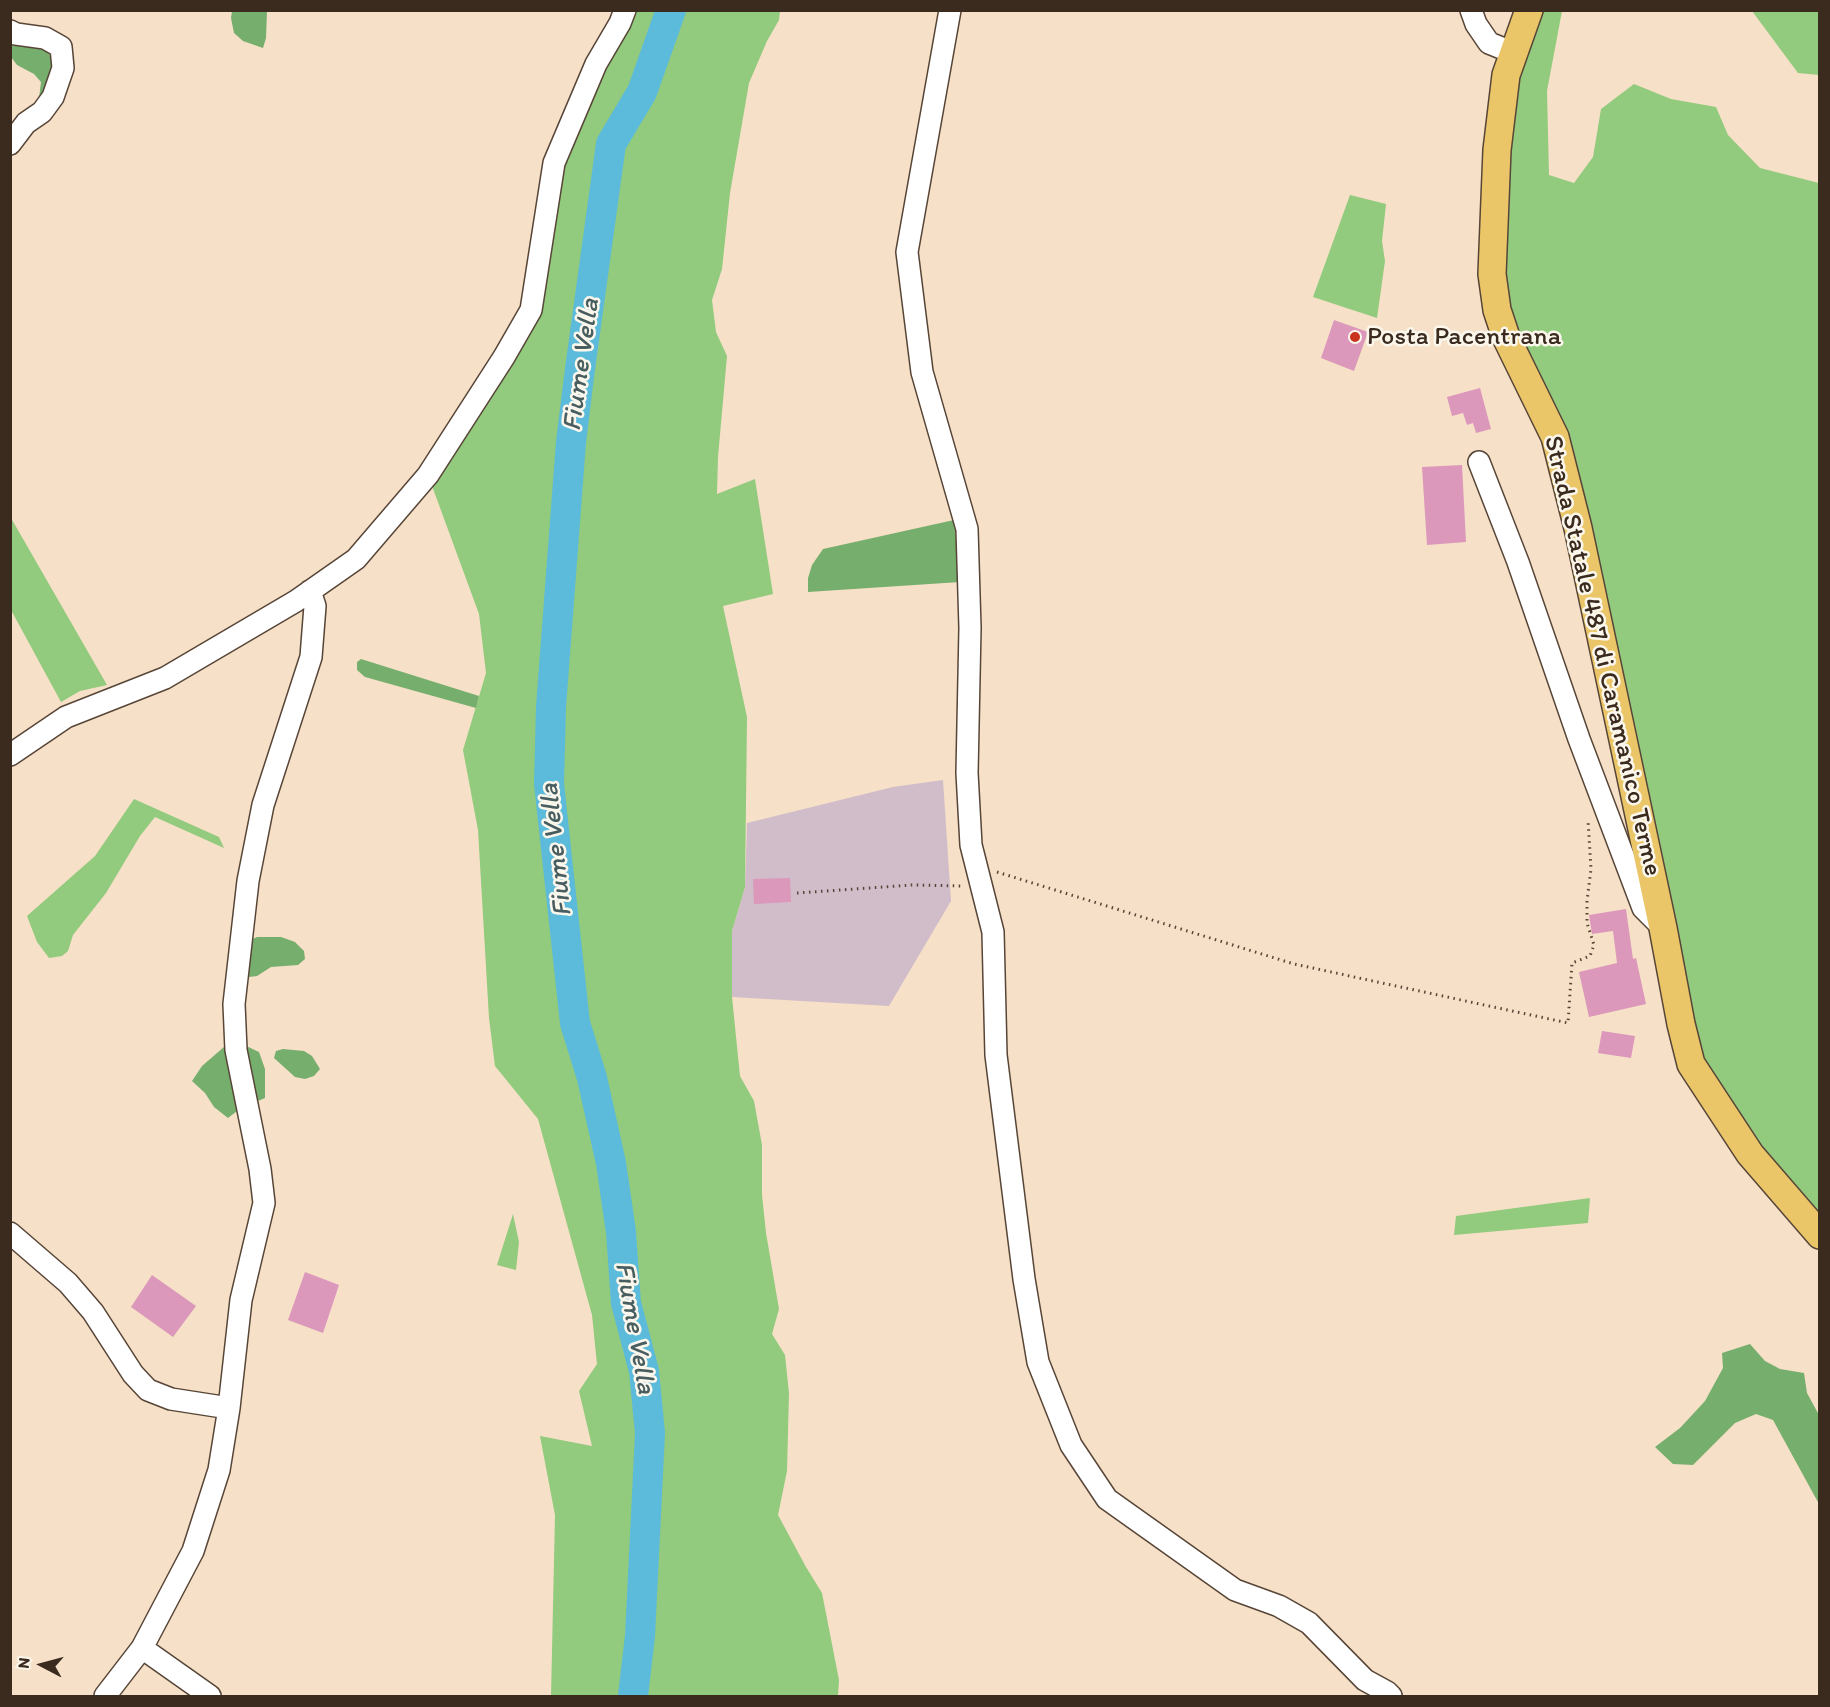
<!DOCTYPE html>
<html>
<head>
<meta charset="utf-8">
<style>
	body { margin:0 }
	#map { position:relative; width:1830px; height:1707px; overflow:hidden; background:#f6e0c7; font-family:Itim,sans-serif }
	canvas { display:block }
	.frame { position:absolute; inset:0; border:12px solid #3b2a1e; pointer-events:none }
	.north { position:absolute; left:12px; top:1635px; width:60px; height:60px; -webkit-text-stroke:4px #fbf7ec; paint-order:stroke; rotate:276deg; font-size:16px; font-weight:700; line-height:24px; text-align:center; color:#3b2a1e }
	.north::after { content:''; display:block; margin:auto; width:21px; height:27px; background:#3b2a1e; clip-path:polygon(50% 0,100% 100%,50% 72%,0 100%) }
</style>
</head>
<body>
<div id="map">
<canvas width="1830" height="1707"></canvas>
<div class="frame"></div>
<div class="north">N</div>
</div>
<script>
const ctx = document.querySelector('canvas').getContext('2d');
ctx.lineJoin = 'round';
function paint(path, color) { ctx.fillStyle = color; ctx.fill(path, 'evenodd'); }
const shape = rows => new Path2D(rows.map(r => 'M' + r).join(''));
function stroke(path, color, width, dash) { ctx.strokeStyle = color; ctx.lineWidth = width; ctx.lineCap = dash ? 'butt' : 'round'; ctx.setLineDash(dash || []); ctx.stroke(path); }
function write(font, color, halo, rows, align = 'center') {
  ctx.font = font + ' Itim,sans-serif'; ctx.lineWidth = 5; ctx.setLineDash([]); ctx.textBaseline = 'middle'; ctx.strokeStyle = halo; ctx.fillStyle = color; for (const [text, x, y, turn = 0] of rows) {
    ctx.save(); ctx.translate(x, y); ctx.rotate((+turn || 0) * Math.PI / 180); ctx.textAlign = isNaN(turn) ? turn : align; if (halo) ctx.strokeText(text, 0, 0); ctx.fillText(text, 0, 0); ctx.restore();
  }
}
paint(shape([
	[943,780,951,901,889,1006,732,997,732,931,745,887,747,823,893,787]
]), '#d1bdca');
paint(shape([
	[625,11,780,11,779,20,767,41,749,83,730,193,722,269,712,300,716,332,727,356,718,457,717,494,755,479,773,594,723,606,747,717,745,887,732,931,732,997,740,1076,754,1101,762,1145,762,1195,766,1233,779,1309,772,1334,785,1355,789,1393,787,1471,778,1515,806,1567,822,1593,839,1680,838,1696,551,1696,555,1515,540,1436,592,1446,579,1391,597,1364,592,1315,538,1119,495,1066,489,1018,478,830,463,750,486,673,479,614,428,475,531,310,554,163],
	[1529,11,1562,11,1547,91,1549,175,1574,183,1593,157,1601,109,1634,84,1671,99,1716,107,1728,135,1760,168,1819,183,1819,1235,1705,1086,1578,528,1506,337,1497,150],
	[1752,11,1819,11,1819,75,1798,73],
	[1350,195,1386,204,1382,241,1385,261,1377,318,1313,297],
	[10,518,11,518,107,685,80,691,61,702,11,610],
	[134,799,219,837,224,848,155,817,140,836,106,893,73,935,68,951,62,956,49,958,37,942,27,916,95,856],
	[1590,1198,1588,1223,1454,1235,1456,1216],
	[513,1214,519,1242,516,1270,497,1265]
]), '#92ca7e');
paint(shape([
	[232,11,267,11,266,38,263,48,243,41,234,33,231,18],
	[11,27,49,52,52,65,49,82,39,98,41,82,34,74,17,65,11,57],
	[954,520,960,582,808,592,808,578,812,565,823,549],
	[361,659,479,696,476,708,365,677,357,670,357,662],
	[257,937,281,937,295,942,304,951,305,959,298,965,271,967,257,976,249,977,241,976,244,943],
	[244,1045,259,1052,265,1069,265,1098,241,1108,228,1118,214,1107,205,1093,192,1081,202,1066,224,1047],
	[283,1049,304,1051,312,1056,320,1069,314,1076,305,1079,295,1077,274,1058,276,1051],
	[1750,1344,1765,1361,1780,1369,1804,1373,1807,1393,1819,1415,1819,1504,1773,1420,1756,1414,1735,1423,1693,1465,1673,1464,1655,1447,1680,1428,1705,1401,1723,1368,1722,1353]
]), '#75ae6d');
stroke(shape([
	[633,1696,640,1636,650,1433,644,1371,626,1303,621,1232,611,1163,592,1078,575,1023,549,784,551,707,571,442,580,369,611,144,642,92,671,10]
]), '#5cbbda', 30);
paint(shape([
	[1334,320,1368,332,1354,371,1321,358],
	[1480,388,1491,429,1476,433,1473,423,1467,425,1463,413,1452,416,1447,397],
	[1462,465,1466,542,1427,545,1422,467],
	[790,878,791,902,754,904,753,879],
	[1626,909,1633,959,1636,958,1646,1004,1589,1017,1579,972,1617,963,1613,931,1592,934,1589,915],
	[1602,1031,1635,1036,1631,1058,1598,1053],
	[305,1272,339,1285,323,1333,288,1320],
	[152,1275,196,1306,173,1337,131,1307]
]), '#db98bb');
const minor = shape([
	[950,10,907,252,922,372,967,529,970,628,967,773,971,845,993,932,996,1055,1024,1279,1038,1362,1071,1445,1107,1499,1235,1590,1279,1606,1309,1623,1365,1680,1387,1692,1391,1696],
	[1471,10,1476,24,1489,43,1514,53],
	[10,31,16,34,45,38,61,47,63,68,53,97,42,112,26,123,10,144],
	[1479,462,1518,562,1579,739,1643,908,1663,928],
	[10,755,66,717,165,678,296,601,356,559,428,475,504,357,531,310,554,163,596,64,620,23,625,10],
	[10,1233,68,1283,93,1312,133,1374,148,1390,171,1399,229,1408],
	[142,1648,210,1696],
	[105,1696,142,1648,193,1551,219,1470,229,1408,241,1300,264,1203,260,1169,236,1050,234,1004,248,881,263,805,311,657,315,606,310,591]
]);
const major = shape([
	[1529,10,1506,75,1497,150,1492,274,1497,310,1506,337,1555,437,1578,528,1663,928,1681,1024,1691,1064,1750,1154,1820,1235]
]);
stroke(minor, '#574537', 24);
stroke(major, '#574537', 30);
stroke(shape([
	[997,872,1294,964,1568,1023,1572,963,1590,956,1594,945,1587,923,1587,901,1591,869,1588,820],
	[797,893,912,885,962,886]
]), '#574537', 3, [1.5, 4.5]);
stroke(minor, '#fff', 21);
stroke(major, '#ebc669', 27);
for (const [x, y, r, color] of [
	[1355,337,6,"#c8321e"]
]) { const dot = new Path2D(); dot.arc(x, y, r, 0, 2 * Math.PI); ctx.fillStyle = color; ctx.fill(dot); stroke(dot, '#fbf7ec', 2); }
write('26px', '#3b2a1e', '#fbf7ec', [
	["Posta Pacentrana",1367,337]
], 'left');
write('26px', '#3b2a1e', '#fbf7ec', [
	["Strada Statale 487 di Caramanico Terme",1602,656,77]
]);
write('italic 27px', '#475d60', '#fbf7ec', [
	["Fiume Vella",582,365,-82],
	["Fiume Vella",557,850,-96],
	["Fiume Vella",634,1328,80]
]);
</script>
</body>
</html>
